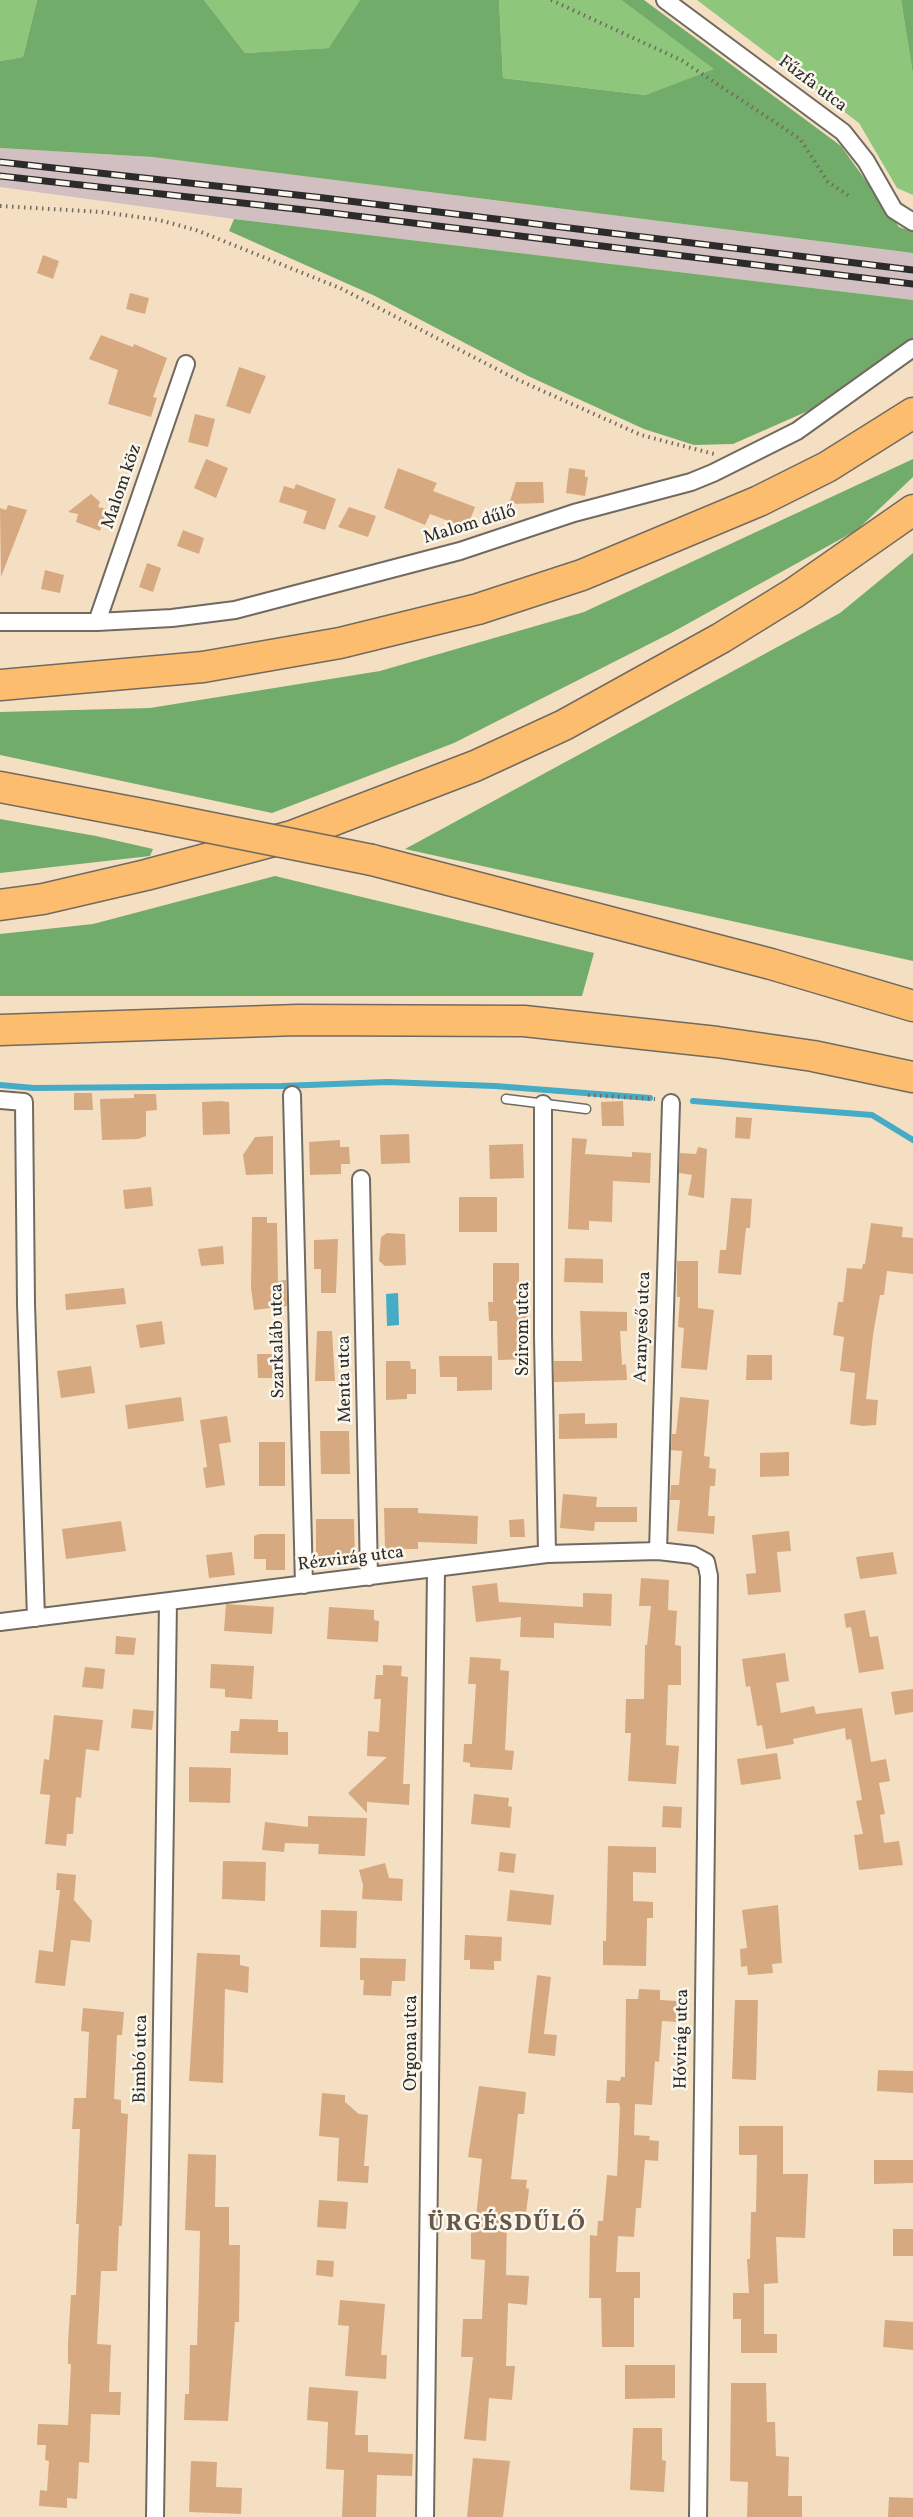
<!DOCTYPE html>
<html>
<head>
<meta charset="utf-8">
<style>
	body { margin:0 }
	canvas { display:block; background:#f4dfc3 }
</style>
</head>
<body>
<canvas width="913" height="2517"></canvas>
<script>
const ctx = document.querySelector('canvas').getContext('2d');
ctx.lineJoin = 'round';
function paint(path, color) { ctx.fillStyle = color; ctx.fill(path, 'evenodd'); }
const shape = rows => new Path2D(rows.map(r => 'M' + r).join(''));
function stroke(path, color, width, dash) { ctx.strokeStyle = color; ctx.lineWidth = width; ctx.lineCap = dash ? 'butt' : 'round'; ctx.setLineDash(dash || []); ctx.stroke(path); }
function write(font, color, halo, rows, align = 'center') {
  ctx.font = font + ' Vollkorn,serif'; ctx.lineWidth = 5; ctx.setLineDash([]); ctx.textBaseline = 'middle'; ctx.strokeStyle = halo; ctx.fillStyle = color; for (const [text, x, y, turn = 0] of rows) {
    ctx.save(); ctx.translate(x, y); ctx.rotate((+turn || 0) * Math.PI / 180); ctx.textAlign = isNaN(turn) ? turn : align; if (halo) ctx.strokeText(text, 0, 0); ctx.fillText(text, 0, 0); ctx.restore();
  }
}
paint(shape([
	[0,148,152,157,913,253,913,300,234,219,0,187]
]), '#d2bfc1');
paint(shape([
	[0,0,37,0,23,57,0,61],
	[204,0,360,0,330,48,245,53],
	[499,0,621,0,715,69,645,95,503,78],
	[697,0,901,0,913,75,913,195,897,188,859,123]
]), '#8ec77b');
paint(shape([
	[37,0,204,0,245,53,329,48,360,0,499,0,503,78,645,95,714,69,621,0,644,0,841,146,899,227,913,232,913,253,152,157,0,148,0,61,23,57],
	[901,0,913,0,913,75],
	[234,219,913,300,913,339,833,400,733,444,694,445,644,429,528,376,375,296,229,231],
	[913,459,913,477,857,530,671,633,454,743,272,813,0,755,0,712,150,708,380,671,584,612],
	[913,553,913,961,405,849,840,613],
	[0,819,96,836,153,849,150,856,0,873],
	[275,876,594,953,582,996,0,996,0,934,93,924]
]), '#72ac6b');
paint(shape([
	[398,1293,399,1325,387,1326,386,1294]
]), '#46abc5');
stroke(shape([
	[0,1085,34,1088,282,1086,387,1082,495,1086,650,1098],
	[693,1101,872,1115,913,1140]
]), '#46abc5', 6);
paint(shape([
	[43,255,59,261,53,279,37,273],
	[130,293,149,298,145,314,126,309],
	[101,335,133,347,134,344,167,358,153,397,157,398,151,417,108,404,118,370,89,359],
	[239,367,266,376,250,414,226,406],
	[195,414,215,419,208,447,188,442],
	[206,459,228,468,216,498,194,488],
	[398,468,437,483,433,491,475,507,467,528,430,514,425,525,384,508],
	[569,468,585,470,585,477,588,477,585,496,566,493],
	[516,482,543,482,544,503,509,504],
	[296,484,336,499,325,530,303,523,307,511,279,502,284,486,294,489],
	[91,494,100,502,98,507,107,509,100,531,76,522,78,514,68,512],
	[8,505,27,510,1,577,0,508,6,510],
	[349,507,376,516,368,537,338,527],
	[183,530,204,538,199,554,177,546],
	[147,563,161,568,153,592,139,587],
	[45,570,64,575,60,593,41,589],
	[74,1093,92,1093,93,1110,74,1110],
	[134,1094,156,1094,157,1110,146,1111,146,1136,138,1139,102,1140,100,1099,134,1098],
	[220,1101,229,1102,230,1134,203,1135,202,1102],
	[623,1101,624,1126,602,1126,601,1102],
	[736,1117,752,1118,750,1139,735,1138],
	[409,1134,410,1163,381,1164,380,1135],
	[273,1136,273,1174,246,1175,243,1155,255,1137],
	[572,1138,587,1139,585,1154,632,1157,632,1152,651,1153,650,1183,613,1181,612,1222,589,1221,589,1230,568,1229],
	[340,1140,340,1147,349,1147,350,1164,341,1164,341,1174,310,1175,309,1142],
	[523,1144,524,1178,490,1179,489,1145],
	[698,1147,707,1149,704,1198,688,1195,692,1175,679,1173,680,1153,696,1154],
	[151,1187,153,1206,125,1209,123,1190],
	[459,1197,497,1197,497,1232,459,1232],
	[731,1198,752,1199,750,1228,746,1228,741,1275,718,1273,720,1250,726,1250],
	[252,1217,267,1217,267,1223,277,1223,278,1281,286,1280,287,1306,254,1310,251,1288],
	[871,1223,903,1227,902,1237,913,1238,913,1274,887,1271,884,1295,880,1295,873,1335,866,1399,878,1400,876,1425,863,1426,850,1424,855,1373,840,1371,844,1337,833,1335,838,1302,843,1302,847,1268,862,1269,863,1264,865,1264],
	[387,1233,405,1234,406,1265,385,1266,379,1261,381,1237],
	[338,1239,336,1293,321,1293,321,1269,314,1269,314,1240],
	[223,1246,224,1264,201,1266,198,1249],
	[565,1258,603,1259,603,1283,564,1282],
	[677,1261,698,1261,698,1308,714,1310,707,1370,681,1368,684,1328,678,1327,680,1297,677,1297],
	[493,1263,519,1263,519,1302,527,1301,529,1359,498,1360,497,1321,489,1321,488,1302,493,1302],
	[124,1288,126,1304,66,1310,65,1294],
	[580,1311,627,1312,627,1331,620,1331,622,1365,626,1364,627,1380,554,1382,554,1361,582,1361],
	[162,1321,165,1344,140,1348,136,1325],
	[317,1331,332,1331,335,1381,315,1381],
	[257,1354,275,1354,276,1378,258,1378],
	[747,1355,772,1355,772,1380,746,1380],
	[439,1356,492,1356,492,1390,457,1391,457,1377,440,1377],
	[386,1361,410,1361,411,1369,416,1369,416,1394,407,1394,407,1399,386,1400],
	[91,1366,95,1393,61,1398,57,1371],
	[181,1397,184,1421,128,1429,125,1405],
	[680,1397,709,1400,704,1456,710,1457,709,1468,716,1469,715,1486,710,1486,708,1516,715,1516,714,1534,677,1531,680,1500,670,1500,671,1485,679,1485,682,1451,671,1450,672,1434,676,1434],
	[585,1413,585,1424,617,1423,617,1438,559,1439,559,1414],
	[227,1416,231,1442,219,1444,225,1485,206,1488,203,1468,207,1467,200,1420],
	[320,1431,349,1431,350,1474,321,1474],
	[259,1442,285,1442,285,1486,259,1486],
	[789,1452,789,1476,760,1477,760,1453],
	[563,1494,597,1497,596,1507,637,1507,637,1522,595,1522,594,1531,560,1528],
	[384,1508,418,1508,418,1513,478,1516,477,1544,418,1542,418,1549,385,1549],
	[316,1519,354,1519,355,1558,316,1559],
	[524,1519,525,1537,510,1537,509,1520],
	[121,1521,126,1551,66,1559,62,1529],
	[789,1531,791,1551,777,1552,781,1592,748,1595,746,1574,756,1573,752,1535],
	[259,1534,285,1534,285,1570,266,1570,266,1559,254,1559,254,1536],
	[232,1552,235,1575,209,1578,206,1555],
	[893,1552,897,1574,860,1579,856,1557],
	[641,1578,669,1580,668,1610,677,1611,675,1645,681,1646,681,1685,668,1685,666,1745,679,1746,676,1784,628,1781,631,1733,625,1733,626,1699,644,1699,645,1645,647,1645,651,1606,639,1606],
	[497,1583,499,1602,583,1607,583,1593,612,1594,611,1626,554,1623,554,1638,520,1637,521,1617,476,1622,472,1586],
	[226,1604,274,1607,272,1634,224,1631],
	[329,1607,374,1610,374,1620,379,1621,378,1642,327,1639],
	[865,1610,870,1637,878,1636,884,1669,859,1673,851,1627,846,1628,844,1614],
	[116,1636,136,1638,134,1655,115,1654],
	[785,1653,789,1681,776,1683,781,1713,814,1706,816,1714,862,1708,871,1762,886,1759,890,1781,879,1783,885,1814,880,1815,884,1843,899,1841,903,1865,859,1870,854,1835,863,1834,856,1801,862,1800,851,1739,846,1740,845,1728,793,1739,794,1744,766,1749,762,1725,757,1726,750,1686,746,1687,742,1659],
	[470,1657,501,1659,500,1670,509,1671,505,1750,514,1751,512,1770,470,1767,470,1763,463,1762,464,1744,472,1744,476,1684,468,1684],
	[211,1664,254,1666,252,1699,225,1697,225,1689,210,1688],
	[383,1665,402,1666,401,1676,408,1677,403,1784,410,1784,409,1805,367,1802,367,1813,348,1793,387,1757,367,1756,368,1731,379,1732,381,1699,374,1699,376,1675,383,1675],
	[85,1667,105,1669,103,1689,82,1687],
	[913,1689,913,1712,895,1715,891,1692],
	[133,1709,154,1711,152,1730,131,1728],
	[54,1715,103,1720,99,1751,86,1749,81,1798,76,1797,73,1834,67,1834,66,1846,45,1844,50,1795,40,1794,44,1759,49,1760],
	[240,1719,278,1720,278,1732,288,1732,288,1755,230,1753,231,1731,239,1731],
	[777,1753,781,1779,741,1785,737,1759],
	[189,1767,231,1768,230,1803,189,1802],
	[474,1794,509,1798,508,1806,512,1807,510,1828,471,1824],
	[663,1806,682,1807,681,1828,662,1827],
	[308,1816,367,1818,365,1856,318,1854,319,1844,285,1843,284,1852,262,1850,265,1822,308,1827],
	[608,1846,656,1847,656,1873,633,1872,633,1901,653,1902,653,1918,647,1918,646,1966,603,1965,603,1941,606,1941],
	[500,1852,516,1854,514,1873,498,1871],
	[223,1861,266,1862,265,1901,222,1899],
	[385,1863,389,1878,403,1879,402,1901,362,1899,363,1885,359,1870],
	[57,1873,76,1875,74,1900,92,1921,90,1942,71,1940,65,1986,35,1983,39,1950,53,1952,60,1890,56,1890],
	[510,1890,554,1895,551,1925,507,1921],
	[778,1905,782,1963,772,1964,773,1973,748,1975,747,1966,741,1967,740,1949,747,1948,742,1910],
	[321,1910,357,1911,356,1948,320,1947],
	[465,1935,502,1937,501,1961,494,1961,494,1970,470,1969,470,1960,464,1960],
	[197,1953,240,1955,240,1965,249,1967,248,1993,225,1989,223,2083,189,2081],
	[360,1958,406,1959,405,1981,392,1981,391,1996,363,1995,364,1980,360,1980],
	[537,1975,551,1977,544,2034,557,2035,555,2056,528,2053],
	[639,1989,660,1990,660,2000,678,2001,677,2022,662,2021,659,2062,655,2061,652,2105,635,2104,634,2135,650,2136,649,2140,659,2141,658,2161,645,2160,641,2208,636,2208,634,2237,618,2236,616,2272,640,2272,640,2298,634,2298,634,2347,602,2347,601,2298,589,2298,590,2235,597,2236,598,2221,603,2221,607,2175,617,2176,620,2107,619,2103,606,2103,607,2080,620,2081,621,2077,625,2077,626,1999,638,1999],
	[735,2000,758,2000,756,2080,732,2079],
	[83,2008,124,2012,122,2035,117,2035,114,2099,121,2100,121,2113,128,2114,122,2226,119,2226,117,2271,101,2271,97,2344,111,2345,109,2392,121,2392,120,2415,91,2414,89,2463,79,2462,77,2499,67,2498,67,2508,39,2506,40,2490,47,2491,49,2461,45,2460,46,2445,37,2445,38,2424,68,2425,71,2364,68,2364,68,2343,71,2295,76,2295,79,2224,76,2224,80,2129,72,2129,74,2098,86,2098,89,2032,81,2031],
	[878,2070,913,2071,913,2093,877,2091],
	[479,2086,526,2092,524,2114,518,2114,511,2179,527,2180,526,2188,529,2189,526,2214,507,2212,506,2275,529,2276,527,2305,508,2303,506,2366,515,2366,512,2400,489,2398,486,2441,464,2439,473,2357,461,2357,463,2319,482,2319,485,2260,471,2259,471,2228,475,2228,482,2159,468,2157],
	[322,2093,345,2095,345,2102,359,2114,368,2115,364,2166,369,2166,368,2183,337,2181,339,2138,319,2136],
	[739,2126,783,2126,783,2174,808,2174,805,2238,776,2237,778,2283,764,2284,764,2334,777,2334,777,2353,741,2353,741,2319,733,2319,733,2293,749,2293,747,2259,750,2259,751,2212,756,2212,757,2155,739,2155],
	[188,2154,216,2155,215,2207,229,2207,229,2245,240,2245,239,2322,235,2322,228,2421,184,2420,185,2394,189,2394,190,2345,197,2345,199,2278,200,2231,185,2230],
	[874,2160,913,2160,913,2183,874,2184],
	[319,2200,348,2202,346,2229,317,2227],
	[893,2229,913,2229,913,2256,893,2256],
	[317,2260,334,2261,333,2277,316,2275],
	[340,2300,385,2304,381,2355,387,2355,386,2379,345,2376,349,2326,338,2325],
	[885,2320,913,2322,913,2350,883,2347],
	[625,2365,675,2365,675,2398,625,2399],
	[731,2383,766,2383,767,2422,775,2422,776,2456,789,2457,788,2496,802,2496,802,2517,747,2517,748,2482,730,2481],
	[309,2387,358,2391,355,2435,368,2435,368,2452,413,2454,412,2476,377,2475,376,2517,342,2517,344,2470,326,2469,328,2422,307,2420],
	[633,2428,662,2428,662,2460,666,2461,664,2492,630,2490],
	[473,2458,510,2461,503,2517,467,2517],
	[191,2461,217,2462,216,2487,242,2488,241,2514,189,2512],
	[889,2497,913,2498,913,2517,888,2517]
]), '#d7a981');
const service = shape([
	[506,1099,586,1109]
]);
const minor = shape([
	[665,0,843,132,866,161,894,210,913,222],
	[0,622,97,622,172,618,235,610,460,551,574,513,691,482,713,473,797,431,913,348],
	[97,622,186,364],
	[292,1095,304,1585],
	[0,1100,24,1102,26,1304,36,1618],
	[543,1104,543,1336,547,1554],
	[361,1179,369,1577],
	[658,1551,671,1103],
	[0,1622,547,1554,658,1551,693,1555,706,1562,709,1576,698,2517],
	[155,2517,168,1602],
	[425,2517,436,1569]
]);
const motorway = shape([
	[0,685,203,667,340,643,478,609,582,575,759,501,827,467,913,413],
	[0,787,147,815],
	[372,860,771,964,913,1006],
	[0,905,43,899,146,875,292,836,475,766,564,725,721,638,794,593,913,510],
	[0,1030,298,1020,524,1021,717,1042,813,1056,913,1077]
]);
stroke(service, '#716a60', 11);
stroke(minor, '#716a60', 20);
stroke(motorway, '#716a60', 33);
stroke(shape([
	[551,0,681,60,800,139,828,182,849,196],
	[0,206,102,212,159,220,196,230,340,288,516,379,641,435,714,454],
	[588,1095,655,1099]
]), '#716a60', 4, [1.5, 4.5]);
stroke(service, '#fff', 8);
stroke(minor, '#fff', 16);
stroke(motorway, '#fcbd6f', 30);
const rail = shape([
	[0,162,324,198,913,270],
	[0,176,323,212,913,284]
]);
stroke(rail, '#2b2b2b', 7);
stroke(rail, '#fbf7ec', 4.5, [14]);
const motorwayBridge = shape([
	[147,815,372,860]
]);
stroke(motorwayBridge, '#716a60', 33, []);
stroke(motorwayBridge, '#fcbd6f', 30);
write('18px', '#2b2b2b', '#fbf7ec', [
	["Fűzfa utca",812,85,37],
	["Malom köz",123,487,-71],
	["Malom dűlő",470,526,-17],
	["Aranyeső utca",644,1327,-88],
	["Szirom utca",525,1329,-90],
	["Szarkaláb utca",279,1341,-91],
	["Menta utca",346,1379,-91],
	["Rézvirág utca",351,1560,-7],
	["Hóvirág utca",683,2039,-89],
	["Orgona utca",413,2043,-90],
	["Bimbó utca",142,2059,-89]
]);
ctx.letterSpacing = '1.5px';
write('bold 24px', '#675749', '#fbf7ec', [
	["ÜRGÉSDŰLŐ",507,2226]
]);
ctx.letterSpacing = '0px';
</script>
</body>
</html>
